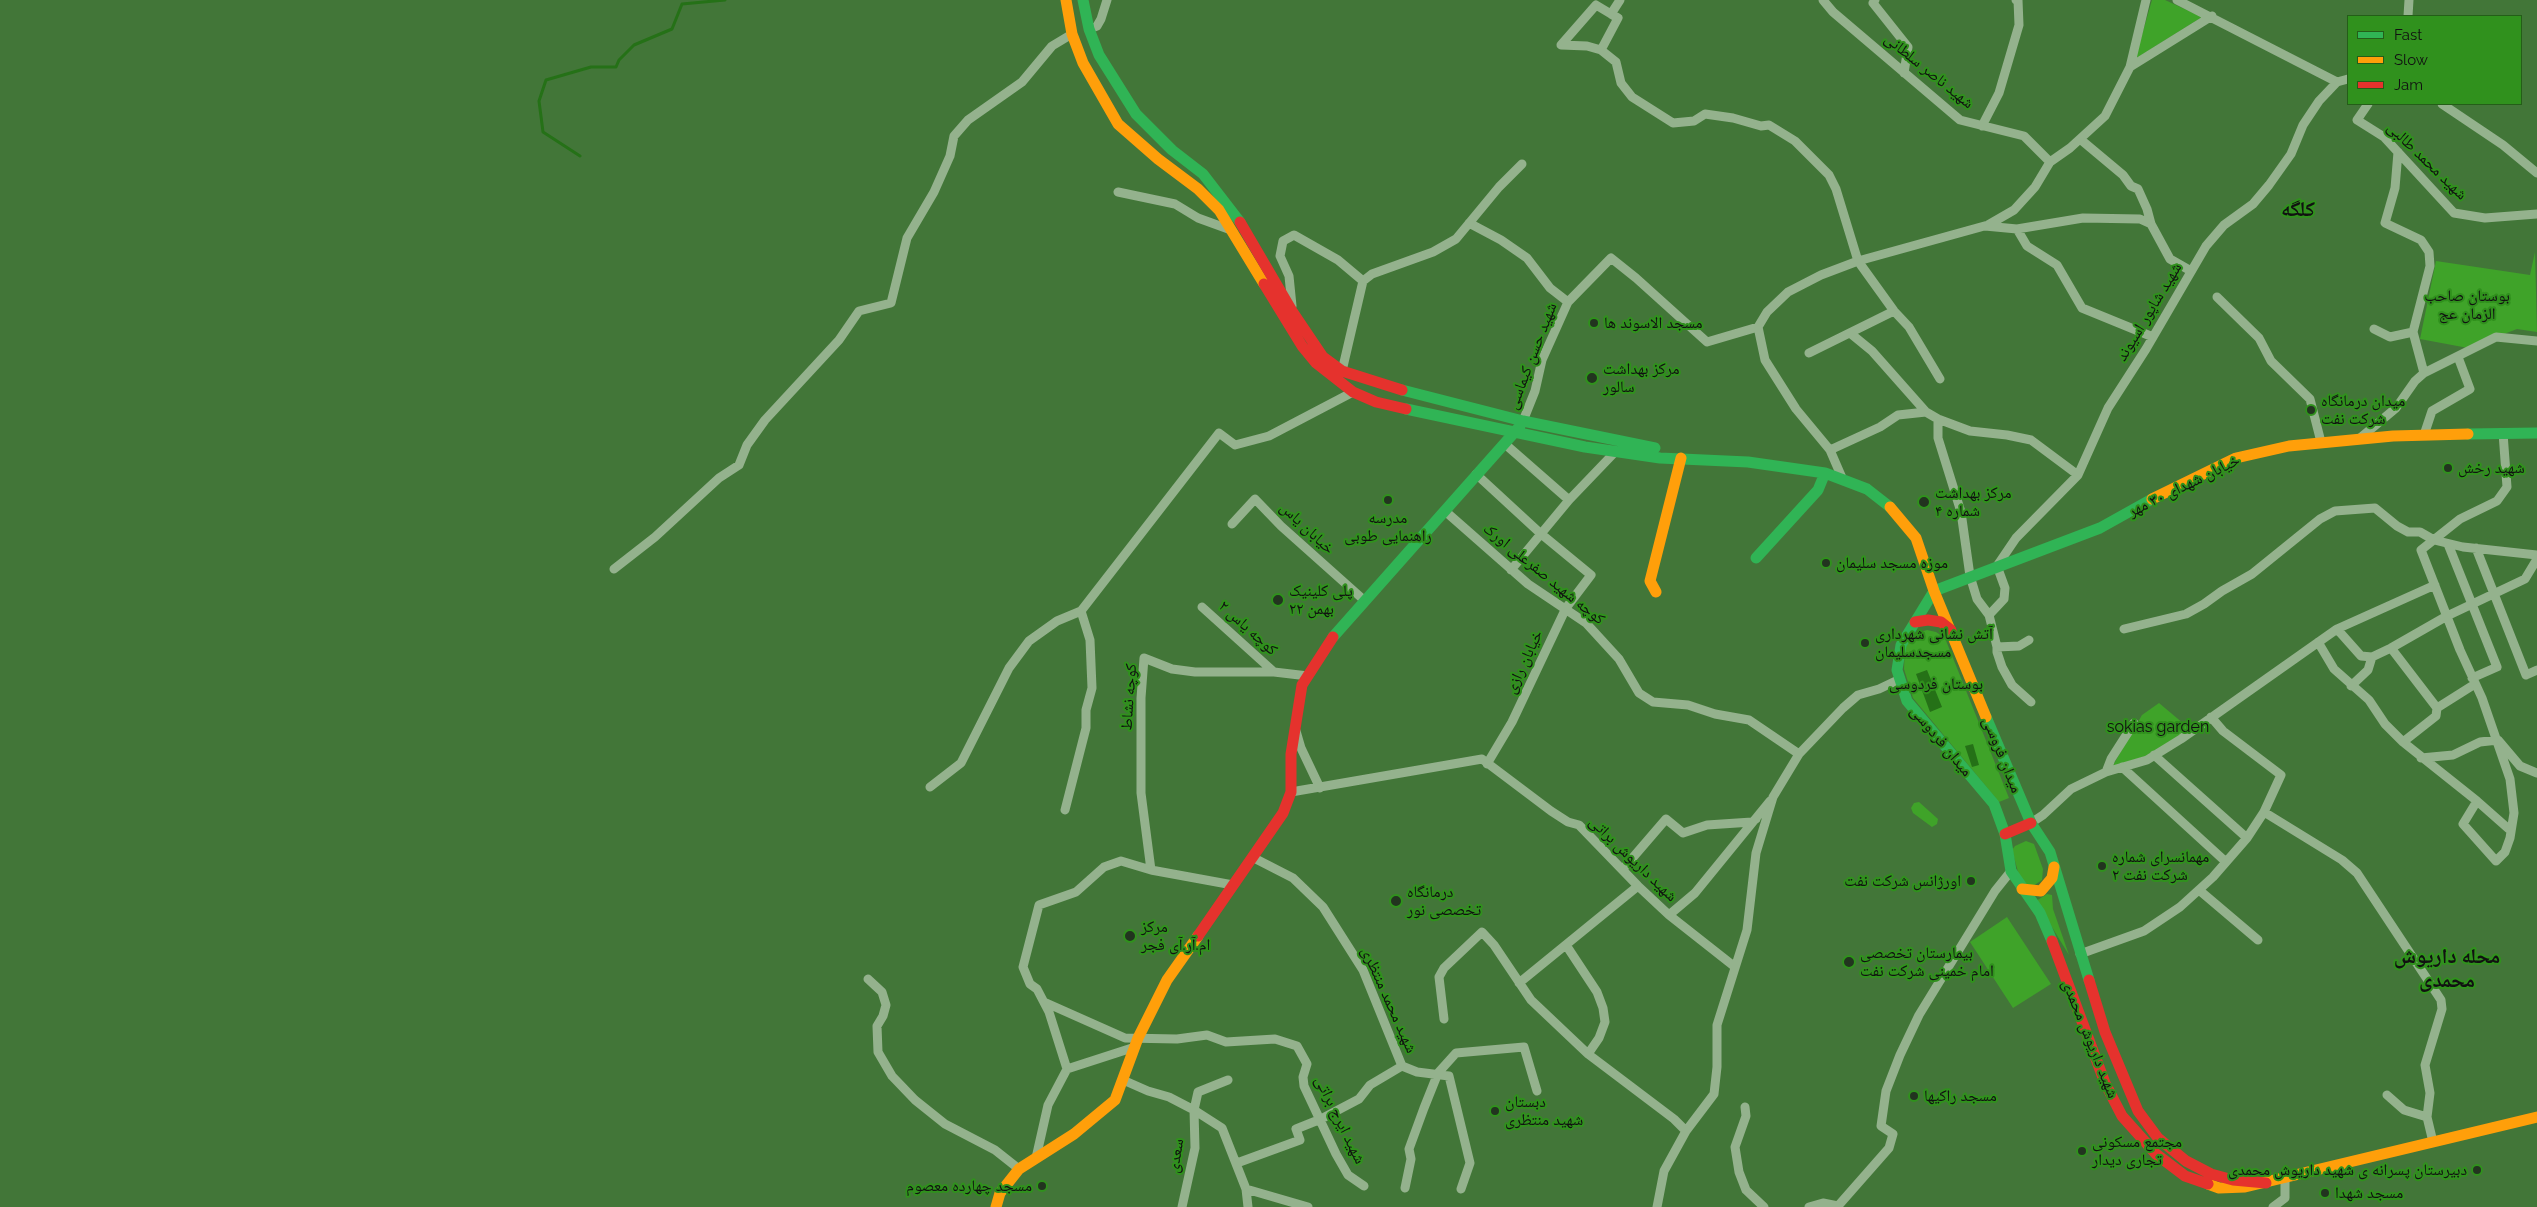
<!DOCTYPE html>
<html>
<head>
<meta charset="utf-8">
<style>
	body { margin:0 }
	#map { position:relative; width:2537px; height:1207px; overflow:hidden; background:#427638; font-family:Raleway,sans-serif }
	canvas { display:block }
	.legend { position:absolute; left:2347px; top:15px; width:175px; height:90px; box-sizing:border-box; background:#30911d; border:1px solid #245e18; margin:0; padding:6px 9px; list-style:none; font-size:15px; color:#111 }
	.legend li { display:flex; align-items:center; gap:10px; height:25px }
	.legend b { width:25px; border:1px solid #245e18 }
</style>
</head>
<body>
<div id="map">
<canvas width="2537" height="1207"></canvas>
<ul class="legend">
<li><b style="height:6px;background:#30b455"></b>Fast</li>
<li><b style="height:6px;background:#ff9f0a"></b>Slow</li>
<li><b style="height:6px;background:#e5322d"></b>Jam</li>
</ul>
</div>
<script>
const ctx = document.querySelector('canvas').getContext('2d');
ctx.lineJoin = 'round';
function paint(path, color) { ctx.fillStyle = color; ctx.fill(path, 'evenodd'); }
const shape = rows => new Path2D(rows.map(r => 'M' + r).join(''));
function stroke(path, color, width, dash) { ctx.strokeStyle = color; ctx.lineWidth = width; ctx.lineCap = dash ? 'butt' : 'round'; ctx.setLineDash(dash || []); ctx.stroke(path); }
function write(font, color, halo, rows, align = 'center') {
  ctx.font = font + ' Raleway,"Noto Naskh Arabic",sans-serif'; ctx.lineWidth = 4; ctx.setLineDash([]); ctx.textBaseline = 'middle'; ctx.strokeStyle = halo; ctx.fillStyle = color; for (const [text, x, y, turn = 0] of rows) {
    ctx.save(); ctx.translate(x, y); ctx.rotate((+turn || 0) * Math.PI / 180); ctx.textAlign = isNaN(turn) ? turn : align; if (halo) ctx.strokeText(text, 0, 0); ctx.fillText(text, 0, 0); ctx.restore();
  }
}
paint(shape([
	[2152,0,2165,0,2202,17,2135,59],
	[2535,252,2537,332,2517,329,2468,348,2420,339,2436,261,2530,275],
	[1927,630,1936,632,1945,638,2009,798,1999,802,1913,698,1904,669,1905,647,1917,633],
	[2159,703,2190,729,2146,756,2112,767,2142,715],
	[1919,802,1938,819,1937,824,1932,827,1913,813,1911,808,1914,803],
	[2026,841,2034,844,2043,869,2042,880,2033,886,2028,887,2020,879,2012,850,2015,846],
	[2047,894,2052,895,2053,909,2069,955,2036,901],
	[2007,917,2051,984,2013,1008,1970,942]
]), '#3fa329');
paint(shape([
	[1927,670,1942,707,1930,712,1916,674],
	[1973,744,1979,765,1972,767,1965,746]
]), '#257117');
stroke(shape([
	[580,156,543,132,539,101,546,80,591,67,616,67,619,60,634,45,672,29,682,4,725,0]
]), '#257117', 3);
stroke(shape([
	[1620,0,1611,14,1618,18,1601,50,1616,62,1621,83,1632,97,1673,123,1694,121,1705,114,1733,118,1761,126,1769,125,1795,141,1829,175,1836,189,1858,261,1894,311,1909,327,1940,379],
	[1823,0,1833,12,1960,120,2024,136,2050,162],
	[1875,0,1873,3,1908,47,1904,73],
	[2177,0,2337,82,2348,79],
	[2408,16,2409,0],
	[1089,29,1097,26,1101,19,1107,0],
	[1601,50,1587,46,1561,45,1596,5,1611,14],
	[2130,67,2212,16],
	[2368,104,2357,120,2384,137,2454,213,2485,218,2537,214],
	[2442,104,2503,145,2537,173],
	[1982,126,1999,93,2019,25,2018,0,2016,0],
	[2080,139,2123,175,2131,186,2138,189,2147,209,2151,224],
	[2398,152,2395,188,2385,223,2421,240,2429,252,2430,266,2413,332],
	[1118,192,1175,204,1198,218,1231,230],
	[1469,223,1501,240,1527,258,1550,288,1568,302],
	[1985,226,2017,229,2083,218,2140,219,2151,224,2170,259,2191,271],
	[2017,229,2027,246,2057,265,2082,308,2153,337],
	[2217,297,2259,338,2271,361,2310,399,2321,442],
	[1292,306,1289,276,1280,256,1283,241,1294,235,1338,260,1363,281],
	[2374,329,2390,337,2413,332,2424,373],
	[1850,333,1872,351,1926,412,1938,419,1938,438,1961,512,1970,576,1977,599,1989,615],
	[1809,353,1894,311],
	[1342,371,1363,281,1372,274,1433,252,1456,239,1499,187,1522,164],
	[1938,419,1970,431,2007,435,2031,440,2078,475],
	[1523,421,1535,391,1542,360,1568,302,1611,258,1636,278,1707,342,1758,327],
	[2503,433,2507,487,2497,501,2460,519,2421,550,2460,650,2482,698,2510,779,2514,813,2510,838,2505,852,2496,861,2463,824,2477,801,2511,831],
	[2424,435,2432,411,2470,389,2458,357],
	[2359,439,2396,408,2415,381,2424,373,2496,337,2537,341],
	[1505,444,1569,500],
	[1830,450,1880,427,1898,415,1926,412],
	[1476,474,1540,533,1591,575,1566,608,1512,722,1487,764],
	[1843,480,1830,450,1796,409,1765,360,1758,327,1767,312,1788,292,1821,275,1858,261,1988,225,2014,210,2035,187,2050,162,2070,148,2105,116,2130,67,2146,0],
	[1445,511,1528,584,1586,623,1619,659,1639,693,1653,702,1688,705,1715,714,1749,720,1799,754],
	[1232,524,1255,499,1281,526,1365,601],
	[2448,544,2497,667,2472,678],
	[2476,548,2526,675,2537,670],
	[614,569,655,537,719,478,739,465,747,445,765,420,839,340,859,311,891,303,907,238,934,192,950,156,954,136,968,120,1022,82,1052,46,1072,34],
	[1511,570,1569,500,1615,452],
	[1202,607,1274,672],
	[2124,629,2186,614,2204,604,2222,591,2252,574,2320,519,2335,511,2375,508,2397,526,2408,532,2420,532,2434,540,2463,547,2537,555],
	[2337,629,2361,656,2372,657],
	[2029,640,2019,646,1997,647,1997,652,2002,667,2012,685,2031,702],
	[2318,642,2334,669,2369,700,2385,724,2403,742,2477,801],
	[1997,647,1989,615,2004,599,2005,588,1997,566,2016,538,2078,475,2108,408,2146,349,2206,246,2224,225,2253,204,2269,185,2291,154,2303,125,2319,101,2337,82],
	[2391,648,2447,616,2525,579,2537,559],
	[2351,686,2368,670,2372,657,2391,648,2437,708],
	[2211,717,2223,731,2281,775,2264,812,2342,860,2357,873,2441,1000,2442,1009,2425,1065,2430,1093,2427,1117,2433,1142],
	[1296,731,1301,748,1320,788],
	[2403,742,2436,716,2437,708,2475,684],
	[2154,755,2247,838],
	[2421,758,2453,755,2480,742,2498,740,2520,766,2537,773],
	[2122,767,2226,862],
	[2106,772,2111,759,2134,723],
	[930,787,961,763,1009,668,1029,641,1057,621,1081,611,1219,433,1235,445,1269,436,1353,392],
	[1291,792,1482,759,1551,811,1568,822,1579,825,1638,886,1669,915,1735,967],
	[1065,810,1086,728,1086,710,1092,688,1090,640,1081,611],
	[2031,823,2043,815,2071,789,2106,772,2147,760,2181,739,2337,629,2435,585],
	[1252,857,1293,878,1323,907,1363,970,1402,1066,1417,1072,1449,1076,1470,1163,1461,1189],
	[1623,869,1666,819,1683,833,1707,825,1752,822,1756,819],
	[1151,870,1141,793,1141,698,1144,658,1172,669,1195,672,1274,672,1308,676],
	[2199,890,2258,940],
	[1669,915,1695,893,1770,801],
	[1566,945,1597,992,1603,1008,1605,1022,1599,1038,1588,1054],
	[2080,954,2144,931,2180,907,2213,877,2247,838,2264,812],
	[868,979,882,992,886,1005,883,1016,877,1026,878,1052,892,1076,915,1100,945,1124,995,1150,1019,1169],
	[1519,983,1638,886],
	[1044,1002,1125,1038,1177,1039,1207,1035,1226,1042,1275,1039,1297,1046,1307,1064,1303,1077,1304,1086,1336,1154,1348,1175,1364,1186],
	[1444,1019,1439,977,1444,968,1482,932,1494,945,1531,1000,1588,1054,1674,1119,1686,1131],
	[1067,1069,1049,1012,1037,989,1030,984,1023,967,1039,905,1076,892,1104,867,1121,861,1151,870,1233,885],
	[1123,1080,1148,1091,1169,1097,1194,1110,1222,1128,1246,1189,1248,1207],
	[2387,1095,2404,1110,2427,1117],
	[1745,1107,1746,1116,1735,1147,1739,1172,1746,1190,1764,1207],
	[1036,1158,1048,1105,1067,1069,1135,1047],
	[1237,1163,1300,1140,1296,1129,1321,1119,1359,1099,1370,1085,1402,1066],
	[1405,1188,1411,1159,1409,1149,1424,1108,1438,1073,1456,1053,1524,1047,1537,1091],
	[1246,1189,1308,1207],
	[1182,1207,1195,1148,1194,1110,1198,1092,1228,1080],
	[1657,1207,1664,1171,1686,1131,1714,1094,1717,1067,1717,1025,1747,930,1756,853,1773,797,1799,754,1843,708,1858,695,1879,689,1900,679],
	[1809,1207,1823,1203,1838,1206,1889,1148,1893,1134,1881,1126,1886,1091,1900,1055,1919,1015,1995,891,2011,871],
	[2273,1207,2285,1198,2285,1178]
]), '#94b28d', 9);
stroke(shape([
	[1083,0,1089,29,1099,55,1136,114,1172,150,1203,174,1240,222],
	[1402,390,1523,421,1655,448],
	[1406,409,1585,447,1660,458,1748,462,1825,473,1867,489,1890,507],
	[2468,434,2537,433],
	[1756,558,1818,490,1825,473],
	[1934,591,2100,528,2152,499],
	[1934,591,1901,645,1897,670,1907,701,1994,804,2005,834,2011,871,2040,913,2052,941],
	[1333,637,1520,426],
	[1986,717,2031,823,2050,852,2089,980]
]), '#30b455', 11);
stroke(shape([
	[1066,0,1072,34,1083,63,1118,124,1158,159,1198,189,1219,210,1264,284],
	[2152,499,2236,458,2289,446,2393,436,2468,434],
	[1890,507,1916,538,1934,591,1986,717],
	[1656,592,1650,581,1681,458],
	[2022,889,2041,891,2052,878,2054,867],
	[2208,1184,2219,1188,2245,1187,2537,1117],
	[996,1207,1000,1193,1019,1169,1074,1134,1115,1100,1138,1038,1167,980,1198,936]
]), '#ff9f0a', 11);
stroke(shape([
	[1240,222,1292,311,1323,357,1342,371,1402,390],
	[1264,284,1302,346,1316,363,1353,392,1376,402,1406,409],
	[1915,622,1928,620,1941,622,1951,630],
	[2005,834,2031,823],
	[1198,936,1283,813,1291,792,1291,754,1302,685,1333,637],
	[2052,941,2105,1083,2122,1116,2156,1154,2185,1176,2208,1184],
	[2089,980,2105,1032,2138,1111,2158,1138,2186,1161,2211,1174,2233,1180,2266,1183]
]), '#e5322d', 11);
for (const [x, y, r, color] of [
	[1594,323,5,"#22341f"],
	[1592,378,6,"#22341f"],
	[2311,410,5,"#22341f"],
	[2448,468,5,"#22341f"],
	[1388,500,5,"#22341f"],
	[1924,502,6,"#22341f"],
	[1826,563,5,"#22341f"],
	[1278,600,6,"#22341f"],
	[1865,643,5,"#22341f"],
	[2102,866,5,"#22341f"],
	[1971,881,5,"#22341f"],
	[1396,901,6,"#22341f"],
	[1130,936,6,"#22341f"],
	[1849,962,6,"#22341f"],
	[1914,1096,5,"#22341f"],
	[1495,1111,5,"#22341f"],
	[2082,1151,5,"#22341f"],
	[2477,1170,5,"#22341f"],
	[1042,1186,5,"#22341f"],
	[2325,1193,5,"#22341f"]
]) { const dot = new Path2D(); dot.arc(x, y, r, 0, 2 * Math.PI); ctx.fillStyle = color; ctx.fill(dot); stroke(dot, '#30911d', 2); }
write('16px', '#111', '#30911d', [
	["شهید ناصر سلطانی",1929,71,39],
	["شهید محمد طالبی",2427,161,44],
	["شهید شاپور اسیوند",2149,312,-59],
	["شهید حسن کیماسی",1532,356,-69],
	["خیابان شهدای ۳۰ مهر",2184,486,-26],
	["خیابان یاس",1307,528,43],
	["کوچه شهید صفرعلی اورک",1544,574,39],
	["کوچه یاس ۲",1248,628,42],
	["خیابان رازی",1524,662,-65],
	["کوچه نشاط",1129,697,-86],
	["میدان فردوسی",1941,741,50],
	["میدان فروسی",2002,755,68],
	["شهید داریوش براتی",1633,859,44],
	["شهید محمد منتظری",1389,1000,66],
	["شهید داریوش محمدی",2090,1039,68],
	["شهید ایرج براتی",1340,1120,64],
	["سعدی",1176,1156,-81]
]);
write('16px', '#111', '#30911d', [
	["بوستان صاحب",2467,296],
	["الزمان عج",2467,314],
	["بوستان فردوسی",1936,684],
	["sokias garden",2158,727]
]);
write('16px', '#111', '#30911d', [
	["مسجد الاسوند ها",1604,323],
	["مرکز بهداشت",1603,369],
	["سالور",1603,387],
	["میدان درمانگاه",2321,401],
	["شرکت نفت",2321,419],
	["شهید رخش",2458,468],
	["مرکز بهداشت",1935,493],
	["شماره ۴",1935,511],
	["مدرسه",1388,518,"center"],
	["راهنمایی طوبی",1388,536,"center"],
	["موزه مسجد سلیمان",1836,563],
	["پلی کلینیک",1289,591],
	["۲۲ بهمن",1289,609],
	["آتش نشانی شهرداری",1875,634],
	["مسجدسلیمان",1875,652],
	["مهمانسرای شماره",2112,857],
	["۲ شرکت نفت",2112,875],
	["اورژانس شرکت نفت",1961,881,"right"],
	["درمانگاه",1407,892],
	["تخصصی نور",1407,910],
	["مرکز",1141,927],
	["ام.آر.آی فجر",1141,945],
	["بیمارستان تخصصی",1860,953],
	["امام خمینی شرکت نفت",1860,971],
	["مسجد راکیها",1924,1096],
	["دبستان",1505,1102],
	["شهید منتظری",1505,1120],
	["مجتمع مسکونی",2092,1142],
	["تجاری دیدار",2092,1160],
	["دبیرستان پسرانه ی شهید داریوش محمدی",2467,1170,"right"],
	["مسجد چهارده معصوم",1032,1186,"right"],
	["مسجد شهدا",2335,1193]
], 'left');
write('bold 21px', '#111', '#30911d', [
	["کلگه",2298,210],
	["محله داریوش",2447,957],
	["محمدی",2447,981]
]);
</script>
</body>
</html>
